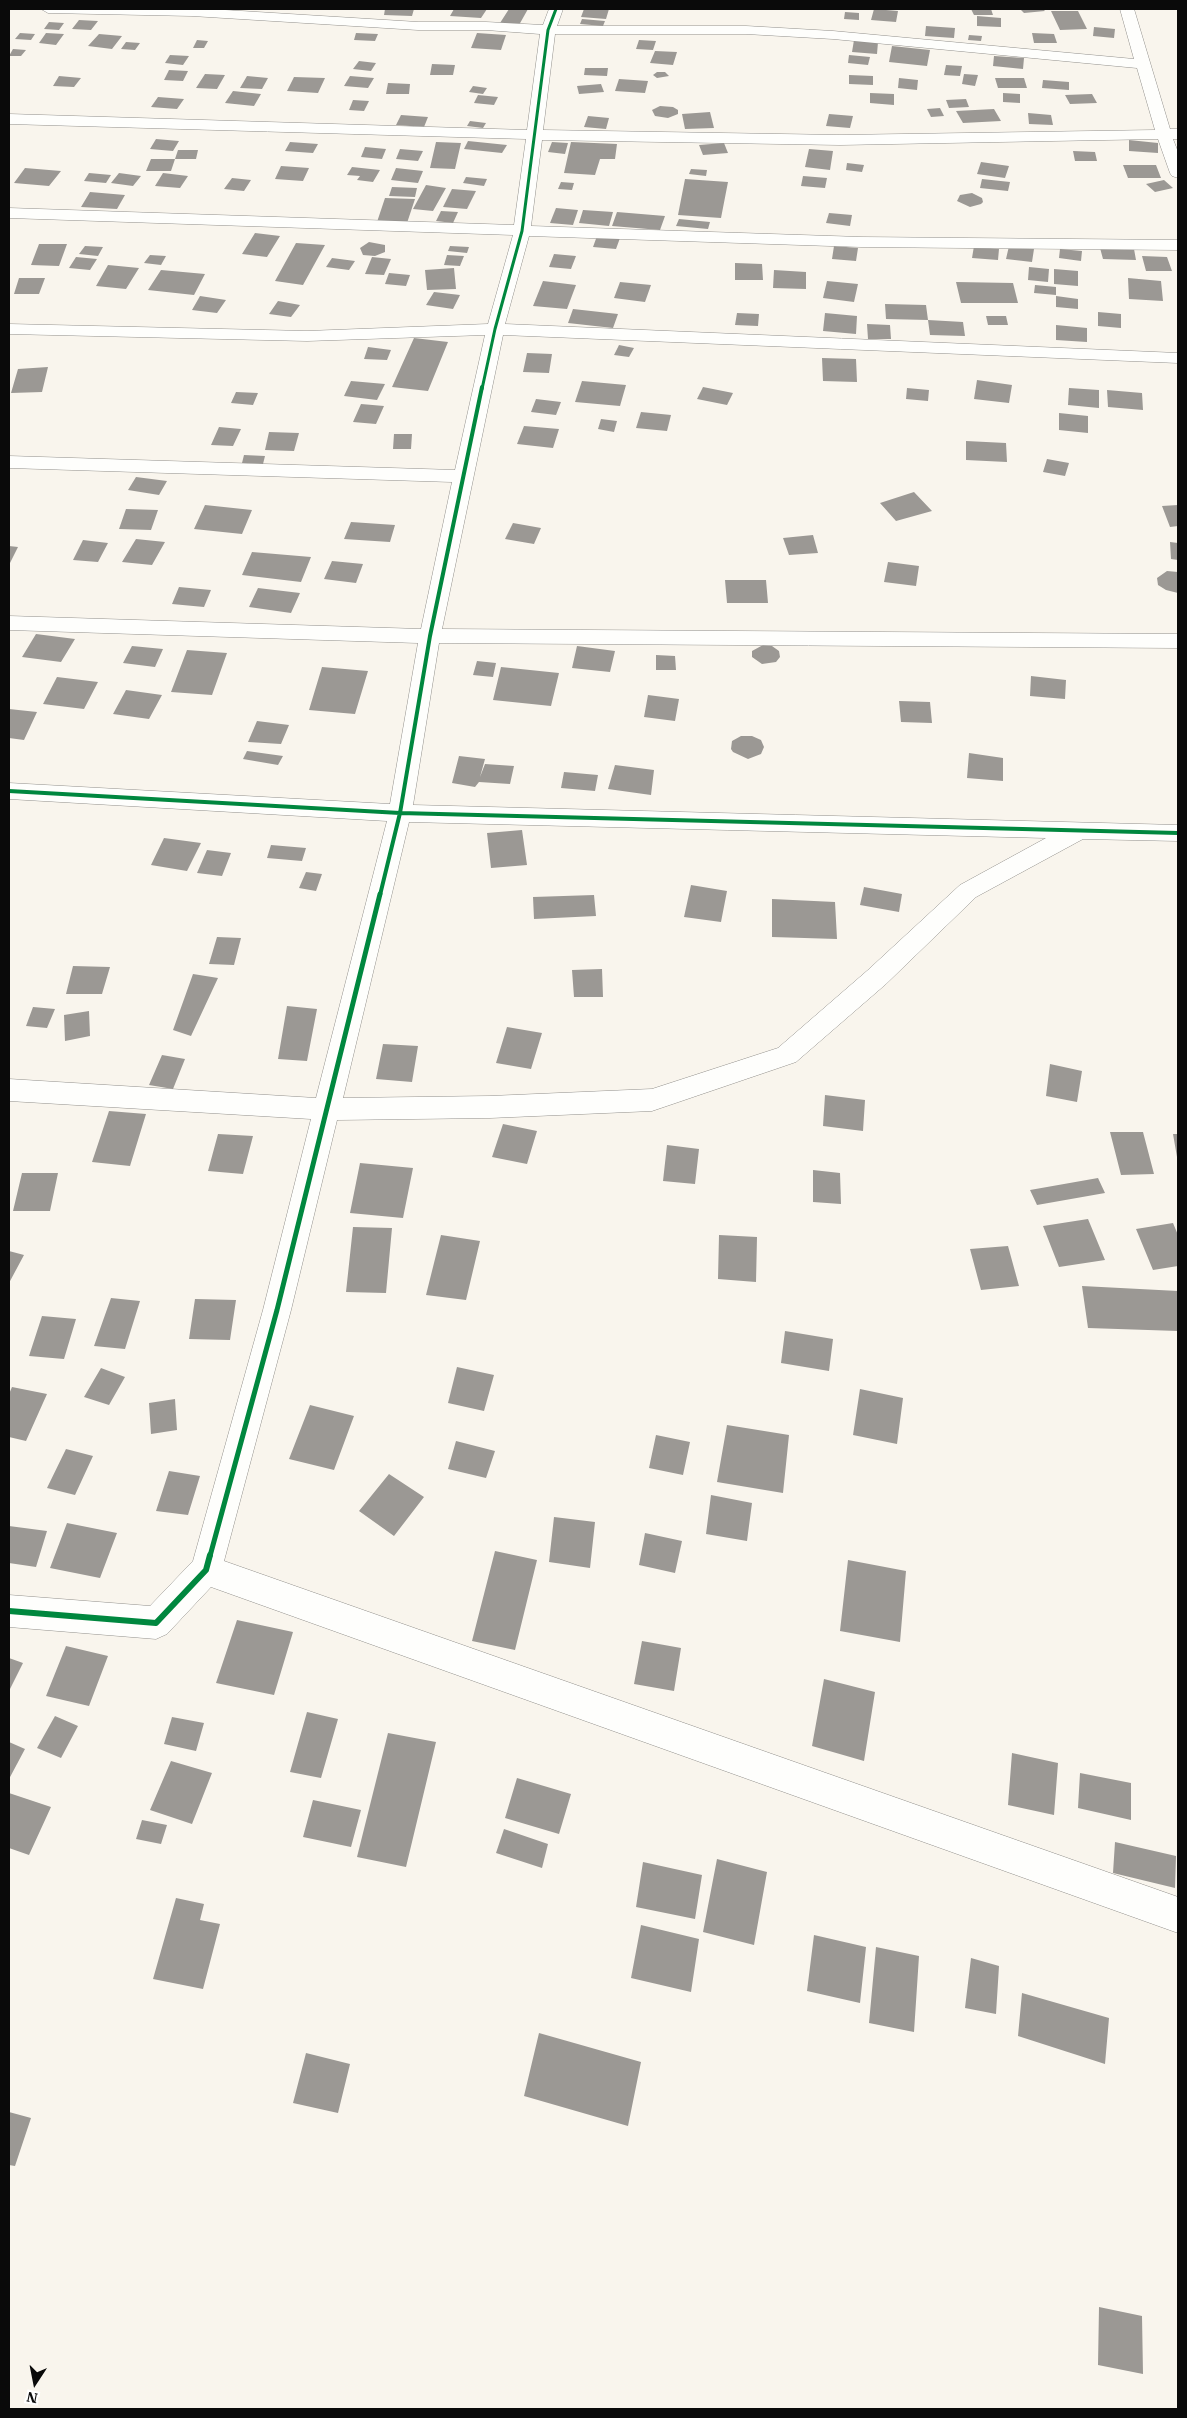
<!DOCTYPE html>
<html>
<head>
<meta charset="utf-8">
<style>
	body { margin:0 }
	#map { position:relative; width:1187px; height:2418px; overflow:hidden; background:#f9f5ed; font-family:"IBM Plex Serif",serif }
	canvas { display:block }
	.frame { position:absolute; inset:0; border:10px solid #0a0a0a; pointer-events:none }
	.north { position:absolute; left:10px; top:2358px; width:50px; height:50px; -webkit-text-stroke:4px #fff; paint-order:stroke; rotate:191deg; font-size:14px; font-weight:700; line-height:20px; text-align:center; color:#0a0a0a }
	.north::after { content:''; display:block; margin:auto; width:18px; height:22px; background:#0a0a0a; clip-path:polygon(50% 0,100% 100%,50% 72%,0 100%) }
</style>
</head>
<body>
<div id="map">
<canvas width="1187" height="2418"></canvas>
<div class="frame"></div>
<div class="north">N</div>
</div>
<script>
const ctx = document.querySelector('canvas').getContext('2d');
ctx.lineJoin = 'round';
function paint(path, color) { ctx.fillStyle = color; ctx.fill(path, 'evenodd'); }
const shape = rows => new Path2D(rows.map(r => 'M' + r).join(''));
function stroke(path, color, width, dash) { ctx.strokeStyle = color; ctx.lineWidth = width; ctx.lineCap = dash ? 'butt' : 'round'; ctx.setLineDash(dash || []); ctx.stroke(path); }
paint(shape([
	[385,9,414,9,412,16,384,15],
	[454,9,487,9,481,18,450,16],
	[509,9,528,9,519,25,500,23],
	[584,9,609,9,606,19,581,17],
	[874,9,898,11,896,22,871,20],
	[971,9,991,9,993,15,974,15],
	[1020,9,1043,9,1045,11,1024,13],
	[1051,11,1078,11,1087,29,1060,30],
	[845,12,859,13,859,20,844,19],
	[977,16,1001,18,1001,27,977,26],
	[582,19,605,21,603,26,580,24],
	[79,20,98,21,91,30,72,29],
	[49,22,64,23,59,30,44,29],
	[926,26,955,28,954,38,925,36],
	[1094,27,1115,29,1114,38,1093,36],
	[20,33,35,34,31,40,15,39],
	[46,33,64,34,56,45,39,43],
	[356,33,378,34,375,41,354,40],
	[477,33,506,35,501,50,471,48],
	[1032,33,1054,34,1057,43,1034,43],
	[99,34,122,36,112,49,88,46],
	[969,35,982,36,981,41,968,40],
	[197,40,208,41,204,48,193,48],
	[639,40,656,41,653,50,636,49],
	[854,40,878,42,877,54,852,52],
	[126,42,140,43,135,50,121,49],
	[892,46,930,50,927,66,889,62],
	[13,49,26,50,21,56,9,56],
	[655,51,677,52,673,65,650,63],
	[170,55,189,56,183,65,165,63],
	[849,55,870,57,868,65,848,63],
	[994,56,1024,58,1023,69,993,66],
	[359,61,376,63,371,71,353,69],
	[432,64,455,65,453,75,430,75],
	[946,65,962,66,960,76,944,75],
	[585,68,608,68,607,76,584,75],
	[169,70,188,71,183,81,164,80],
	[657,72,665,72,669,76,657,78,653,75],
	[205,74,225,75,217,89,196,88],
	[964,74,978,75,975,86,962,84],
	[849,75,873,76,873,85,849,84],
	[59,76,81,78,74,87,53,86],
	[247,76,268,78,262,89,240,88],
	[350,76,374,78,368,88,344,86],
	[294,77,325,78,318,93,287,91],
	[899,78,918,80,917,90,898,88],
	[995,78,1024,78,1027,88,998,88],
	[619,79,648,81,645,93,615,91],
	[1043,80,1069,82,1069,90,1042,88],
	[388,83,410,84,409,94,386,94],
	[601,84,604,92,579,94,577,86],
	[473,86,487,88,483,94,469,92],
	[233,91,261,94,254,106,225,103],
	[870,93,894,94,894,105,870,103],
	[1003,93,1020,94,1020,103,1003,102],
	[1092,94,1097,103,1070,104,1065,95],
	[478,95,498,97,494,105,474,103],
	[158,97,184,99,177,109,151,107],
	[966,99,969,107,949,108,946,100],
	[353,100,369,101,364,111,349,110],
	[660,106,673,107,678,110,678,114,668,118,655,116,652,110],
	[940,108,944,116,931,117,927,109],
	[994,109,1001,121,963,123,956,111],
	[710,112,714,128,685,129,682,114],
	[1028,113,1051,115,1053,125,1029,124],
	[829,114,853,116,850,128,826,126],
	[401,115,428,117,424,127,396,125],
	[588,116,609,118,606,129,584,127],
	[470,121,486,123,483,128,467,126],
	[156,139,179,141,173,151,150,149],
	[1129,140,1158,143,1158,153,1129,151],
	[468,141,507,145,502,153,464,149],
	[290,142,318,144,313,153,285,151],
	[436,142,461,143,455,169,430,168],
	[552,142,568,143,565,154,548,152],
	[571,142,617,144,615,159,600,159,595,175,564,173],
	[724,143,728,153,703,155,699,145],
	[365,147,386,149,382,159,361,157],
	[400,149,423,151,418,161,396,159],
	[809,149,833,151,830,170,805,167],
	[178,150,198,150,196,159,175,159],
	[1073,151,1095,152,1097,161,1075,161],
	[151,159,175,159,171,171,146,171],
	[981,162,1009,166,1005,178,977,174],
	[847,163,864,165,862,172,846,170],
	[1123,165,1156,165,1161,178,1128,178],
	[281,166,309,168,303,181,275,179],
	[352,167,380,170,373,182,357,180,360,176,347,175],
	[25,168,61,171,49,186,14,183],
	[396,168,423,171,418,183,391,180],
	[691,169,707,170,706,176,689,174],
	[89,173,111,175,106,183,84,181],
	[119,173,141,176,133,186,111,183],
	[163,173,188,176,180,188,155,186],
	[803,176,827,178,825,188,801,186],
	[466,177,487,179,484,186,463,183],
	[232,178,251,180,244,191,224,189],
	[685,179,728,182,721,218,678,215],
	[982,179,1010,182,1008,191,980,188],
	[1164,180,1173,188,1155,192,1146,184],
	[561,182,574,183,572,190,558,189],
	[426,185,446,188,433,211,413,209],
	[392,187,417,188,415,197,389,196],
	[452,189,476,191,467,209,443,207],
	[90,192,125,195,117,209,81,207],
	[972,193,982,198,983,202,981,204,970,207,957,201,960,195],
	[385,198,415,199,407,223,377,222],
	[556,208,578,210,573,225,550,223],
	[583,210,613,212,609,226,579,223],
	[441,211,458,212,453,223,436,221],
	[617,212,665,216,660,230,612,226],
	[829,213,852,215,850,226,826,223],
	[679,219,710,222,708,229,676,226],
	[255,233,280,236,267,257,242,254],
	[597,236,620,238,616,249,593,247],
	[369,242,385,245,385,252,375,256,363,255,360,248],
	[296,243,325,245,303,285,275,281],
	[39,244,67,244,59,266,31,265],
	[85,246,103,247,98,256,79,254],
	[450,246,469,247,467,253,448,251],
	[834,246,858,248,856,261,832,259],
	[974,246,999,249,998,260,972,258],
	[1009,246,1034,249,1032,262,1006,259],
	[1100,248,1134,249,1136,260,1103,259],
	[1060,249,1082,251,1081,261,1059,258],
	[554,254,576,256,571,269,549,267],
	[150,255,166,256,161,265,144,263],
	[447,255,464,256,460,266,444,265],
	[1142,256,1167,257,1172,271,1146,271],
	[76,257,97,259,90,270,69,268],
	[372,257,391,259,384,275,365,274],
	[332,258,355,261,349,270,326,267],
	[735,263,762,264,763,280,735,280],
	[108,265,139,268,126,289,96,286],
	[1029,267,1049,269,1048,282,1028,280],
	[454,268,456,289,427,290,425,270],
	[1054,269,1078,271,1078,286,1054,284],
	[161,270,205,274,194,295,148,290],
	[774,270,806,272,806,289,773,288],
	[389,273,410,275,406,286,385,284],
	[19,278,45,278,39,294,14,294],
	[1128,278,1161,281,1163,301,1129,299],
	[543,281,576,285,567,309,533,306],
	[827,281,858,284,854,302,823,298],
	[620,282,651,285,645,302,614,298],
	[956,282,1013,283,1018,303,961,303],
	[1035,285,1056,287,1056,295,1034,293],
	[434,292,460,295,453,309,426,305],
	[200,296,226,300,217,313,192,310],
	[1056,296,1078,299,1078,309,1056,307],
	[278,301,300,305,291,317,269,314],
	[885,304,926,305,928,320,886,319],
	[573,309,618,314,613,328,568,323],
	[1098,312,1121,314,1121,328,1098,326],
	[737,313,759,314,758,326,735,325],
	[825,313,857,316,856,334,823,331],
	[986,316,1006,316,1008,325,988,325],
	[928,320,963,322,965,336,930,335],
	[867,324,890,325,891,339,868,339],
	[1056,325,1087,328,1087,342,1056,340],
	[414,338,448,342,428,391,392,387],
	[619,345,634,348,629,357,614,355],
	[368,347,391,350,387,360,364,359],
	[527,353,552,354,549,373,523,372],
	[822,358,856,359,857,382,823,381],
	[48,367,42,392,11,393,18,369],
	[977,380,1012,385,1009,403,974,399],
	[351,381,385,384,377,400,344,396],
	[582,381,626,385,620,406,575,402],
	[703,387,733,393,727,405,697,399],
	[907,388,929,390,928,401,906,399],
	[1069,388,1099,390,1099,408,1068,405],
	[1107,390,1142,393,1143,410,1108,407],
	[236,392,258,393,253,405,231,403],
	[536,399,561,402,556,415,531,412],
	[361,404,384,406,376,424,353,422],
	[641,412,671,415,667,431,636,428],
	[1059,413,1088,416,1088,433,1059,430],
	[601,419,617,421,614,432,598,429],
	[524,426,559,429,553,448,517,444],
	[219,427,241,429,233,446,211,445],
	[269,432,299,433,294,451,265,450],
	[394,434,412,434,411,449,393,449],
	[966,441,1006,443,1007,462,966,460],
	[244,455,265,456,263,464,242,463],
	[1047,459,1069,463,1065,476,1043,472],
	[136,477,167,481,159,495,128,490],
	[914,492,932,511,896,521,880,503],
	[205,505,252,510,242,534,194,529],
	[1178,505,1178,526,1170,527,1162,506],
	[126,509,158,510,151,530,119,529],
	[351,522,395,525,390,542,344,539],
	[513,523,541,528,534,544,505,539],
	[813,535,818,553,789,555,783,538],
	[136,539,165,542,152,565,122,562],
	[83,540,108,543,98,562,73,560],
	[1170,542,1178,543,1178,560,1171,559],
	[9,546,18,547,9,565],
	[252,552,311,557,301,582,242,575],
	[332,561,363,564,356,583,324,579],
	[888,562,919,566,916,586,884,582],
	[1167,571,1178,572,1178,593,1166,590,1158,585,1157,578],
	[725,580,766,580,768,603,727,603],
	[179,587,211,590,204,607,172,604],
	[258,588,300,593,291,613,249,607],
	[36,634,75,639,61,662,22,657],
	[763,645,772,646,779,651,780,657,776,662,762,664,752,657,752,651],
	[132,646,163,649,155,667,123,663],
	[577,646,615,651,610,672,572,668],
	[187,650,227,653,212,695,171,692],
	[656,655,675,656,676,670,656,670],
	[477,661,496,663,493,677,473,675],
	[322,667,368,671,355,714,309,710],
	[501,667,559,673,551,706,493,700],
	[1031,676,1066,680,1065,699,1030,696],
	[57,677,98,682,84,709,43,704],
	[126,690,162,695,149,719,113,714],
	[648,695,679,699,675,721,644,717],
	[899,701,930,702,932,723,901,722],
	[9,709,37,712,24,740,9,738],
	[257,721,289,725,281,744,248,742],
	[741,736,752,736,761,740,764,747,761,754,748,759,733,752,731,749,732,741],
	[247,751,283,756,278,765,243,759],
	[969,753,1003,758,1003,781,967,778],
	[459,756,485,759,480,777,485,764,514,766,510,784,479,782,475,787,452,783],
	[615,765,654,770,651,795,608,789],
	[564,772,598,775,595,791,561,788],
	[522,830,527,865,491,868,487,833],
	[164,838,201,843,187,871,151,865],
	[271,845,306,848,302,861,267,858],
	[207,850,231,853,222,876,197,873],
	[306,872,322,874,316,891,299,888],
	[691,885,727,891,721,922,684,917],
	[864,887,902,894,899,912,860,905],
	[594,895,596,916,534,919,533,897],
	[772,899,835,902,837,939,772,937],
	[217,937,241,938,234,965,209,964],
	[73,966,110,967,102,994,66,994],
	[602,969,603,997,574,997,572,970],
	[193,974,218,978,191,1036,173,1030],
	[287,1006,317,1009,307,1061,278,1059],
	[33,1007,55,1009,47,1028,26,1026],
	[89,1011,90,1036,65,1041,64,1015],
	[507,1027,542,1033,531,1069,496,1063],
	[383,1044,418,1046,412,1082,376,1079],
	[162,1055,185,1059,173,1089,149,1085],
	[1050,1064,1082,1071,1077,1102,1046,1096],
	[825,1095,865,1100,863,1131,823,1126],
	[109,1111,146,1114,130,1166,92,1162],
	[503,1124,537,1131,527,1164,492,1157],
	[1110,1132,1143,1132,1154,1174,1121,1175],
	[218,1134,253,1136,243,1174,208,1171],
	[1173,1134,1178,1134,1178,1157,1177,1157],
	[667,1145,699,1149,695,1184,663,1181],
	[360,1163,413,1168,403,1218,350,1213],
	[813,1170,840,1173,841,1204,813,1202],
	[22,1173,58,1173,50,1211,13,1211],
	[1098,1178,1105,1193,1037,1205,1030,1190],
	[1088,1219,1105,1260,1059,1267,1043,1226],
	[1173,1223,1178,1235,1178,1266,1153,1270,1136,1229],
	[353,1227,392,1228,386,1293,346,1292],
	[441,1235,480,1241,466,1300,426,1295],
	[719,1235,757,1237,756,1282,718,1279],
	[1008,1246,1019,1286,981,1290,970,1249],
	[9,1251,24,1255,9,1283],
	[1082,1286,1178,1291,1178,1331,1088,1328],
	[111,1298,140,1301,125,1349,94,1346],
	[195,1299,236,1300,230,1340,189,1339],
	[42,1316,76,1319,64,1359,29,1356],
	[785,1331,833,1339,829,1371,781,1363],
	[457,1367,494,1375,484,1411,448,1403],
	[101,1368,125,1377,109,1405,84,1397],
	[12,1387,47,1394,26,1441,9,1437,9,1394],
	[860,1389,903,1398,897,1444,853,1435],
	[175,1399,177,1430,151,1434,149,1403],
	[310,1405,354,1416,334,1470,289,1459],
	[727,1425,789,1435,783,1493,717,1482],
	[656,1435,690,1442,683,1475,649,1468],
	[456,1441,495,1451,486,1478,448,1469],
	[66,1449,93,1456,75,1495,47,1488],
	[169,1471,200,1476,188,1515,156,1511],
	[389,1474,424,1497,394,1536,359,1511],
	[711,1495,752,1503,747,1541,706,1534],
	[554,1517,595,1522,590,1568,549,1562],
	[67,1523,117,1533,100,1578,50,1568],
	[9,1526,47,1531,36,1567,9,1563],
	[645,1533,682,1541,675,1573,639,1565],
	[495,1551,537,1560,515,1650,472,1641],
	[848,1560,906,1571,900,1642,840,1631],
	[237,1620,293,1632,274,1695,216,1683],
	[642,1641,681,1648,674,1691,634,1684],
	[66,1646,108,1656,89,1706,46,1696],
	[9,1658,23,1663,9,1691],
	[824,1679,875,1692,864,1761,812,1746],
	[307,1712,338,1719,321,1778,290,1772],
	[55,1716,78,1726,61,1758,37,1748],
	[172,1717,204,1723,196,1751,164,1744],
	[388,1733,436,1742,406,1867,357,1857],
	[9,1742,25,1749,9,1779],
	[1012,1753,1058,1763,1054,1815,1008,1805],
	[171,1761,212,1773,192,1824,150,1810],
	[1080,1773,1131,1783,1131,1820,1078,1808],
	[517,1778,571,1794,559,1834,505,1818],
	[9,1793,51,1807,29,1855,9,1848],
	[313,1800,361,1810,351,1847,303,1837],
	[142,1820,167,1825,161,1844,136,1839],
	[504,1829,548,1844,542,1868,496,1853],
	[1115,1842,1176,1856,1175,1888,1113,1873],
	[717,1859,767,1872,754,1945,703,1932],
	[643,1862,702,1875,695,1919,636,1907],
	[176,1898,204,1904,200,1920,220,1924,203,1989,153,1979],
	[641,1925,699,1939,691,1992,631,1978],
	[814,1935,866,1947,860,2003,807,1991],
	[876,1947,919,1956,914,2032,869,2023],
	[971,1958,999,1966,996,2014,965,2008],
	[1022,1993,1109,2018,1105,2064,1018,2036],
	[539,2033,641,2062,628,2126,524,2096],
	[306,2053,350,2064,338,2113,293,2103],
	[9,2112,31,2118,15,2166,9,2165],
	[1099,2307,1142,2316,1143,2374,1098,2365]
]), '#9b9894');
const street = shape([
	[41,9,209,9,418,22,486,22,543,25,549,9,563,9,557,26,746,26,833,31,1134,59,1120,9,1134,9,1170,129,1178,129,1178,139,1173,139,1178,152,1178,178,1172,176,1170,173,1158,139,840,145,542,140,531,226,861,237,1178,240,1178,250,861,247,529,236,505,324,1178,353,1178,363,503,335,442,629,1178,634,1178,648,439,643,413,805,1178,825,1178,841,1083,839,976,897,886,984,796,1062,652,1111,490,1118,337,1120,291,1310,224,1561,1178,1897,1178,1933,211,1587,167,1634,156,1639,9,1627,9,1595,150,1606,193,1561,263,1310,311,1119,9,1101,9,1079,316,1098,387,821,9,799,9,783,390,804,418,643,9,630,9,616,421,629,452,482,9,468,9,456,455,470,485,335,307,341,9,334,9,324,307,331,488,324,513,235,9,218,9,208,514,225,526,139,9,124,9,114,527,130,540,34,486,30,418,30,192,16,48,13,41,9],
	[555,34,746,34,833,39,1137,68,1155,130,840,135,543,130,555,34],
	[409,822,1046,838,960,885,868,970,778,1048,652,1089,490,1096,343,1098,409,822]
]);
stroke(street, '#92908c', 1);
paint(street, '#fefefc');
stroke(shape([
	[482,389,495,329,522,231,548,30,556,9]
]), '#00873e', 3);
stroke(shape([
	[9,791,400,813,1178,833],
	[380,895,400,813,430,636,482,387]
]), '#00873e', 4);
stroke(shape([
	[210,1556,277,1310,380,894]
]), '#00873e', 5);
stroke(shape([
	[9,1611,156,1623,206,1570,210,1555]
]), '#00873e', 6);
</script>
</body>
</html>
